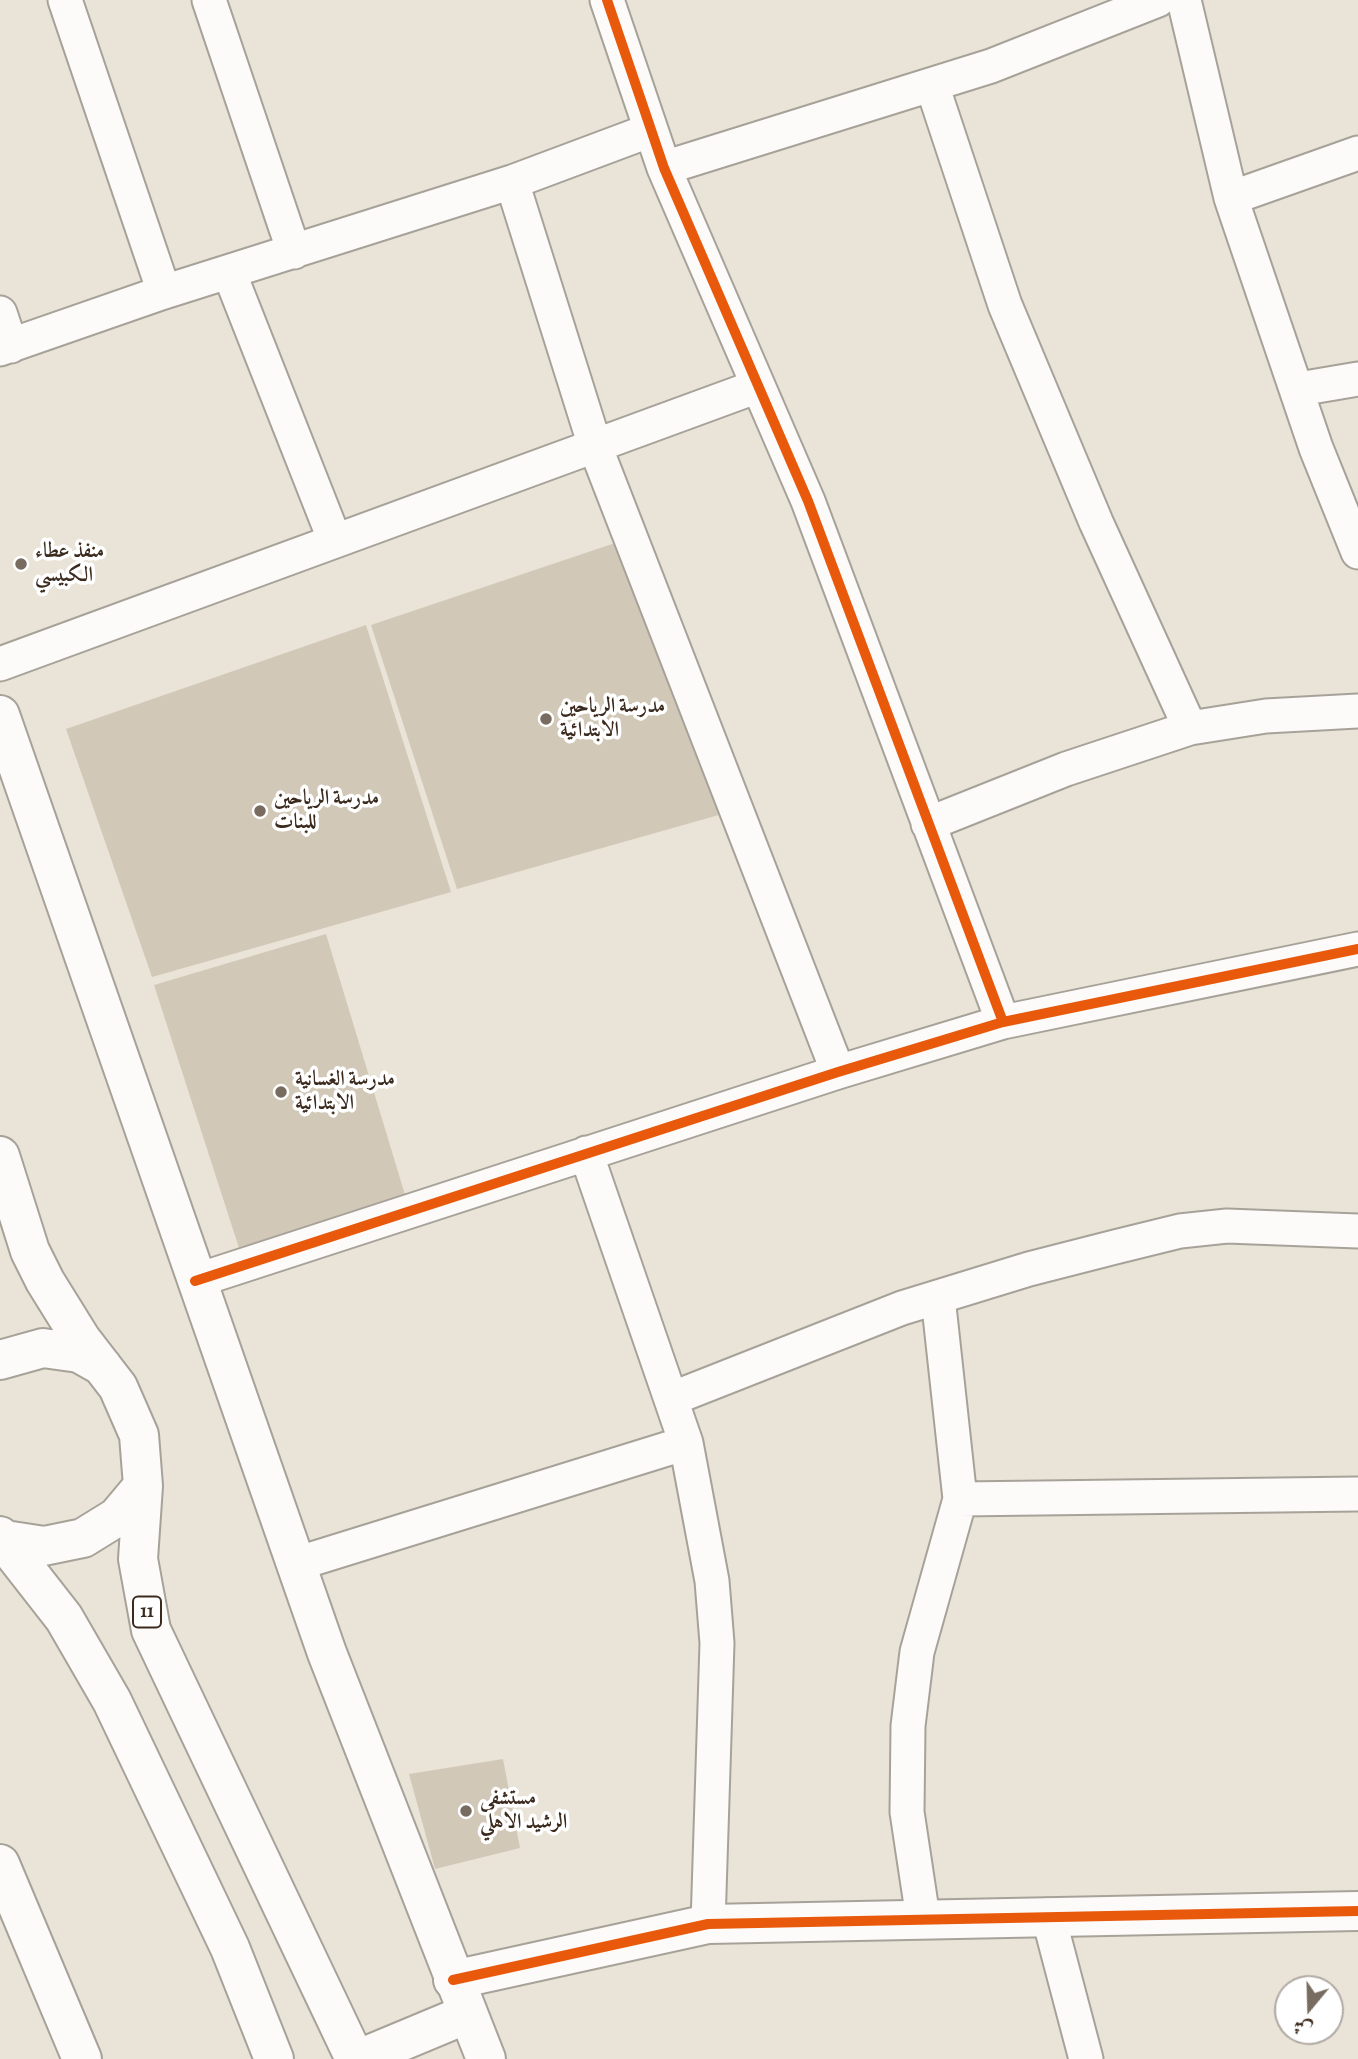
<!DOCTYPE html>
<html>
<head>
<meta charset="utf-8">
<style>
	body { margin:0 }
	#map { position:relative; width:1358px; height:2059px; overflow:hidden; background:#e9e4d7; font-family:Alegreya,Amiri,serif }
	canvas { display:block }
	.north { position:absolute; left:1274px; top:1975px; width:70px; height:70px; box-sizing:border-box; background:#fff; border:2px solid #b1aaa5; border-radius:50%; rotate:199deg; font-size:19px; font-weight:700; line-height:28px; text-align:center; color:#3b2a1e }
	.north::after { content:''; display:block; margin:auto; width:24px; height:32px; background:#786b5f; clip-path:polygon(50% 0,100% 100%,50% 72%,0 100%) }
</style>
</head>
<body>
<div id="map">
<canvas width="1358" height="2059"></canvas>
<div class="north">ش</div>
</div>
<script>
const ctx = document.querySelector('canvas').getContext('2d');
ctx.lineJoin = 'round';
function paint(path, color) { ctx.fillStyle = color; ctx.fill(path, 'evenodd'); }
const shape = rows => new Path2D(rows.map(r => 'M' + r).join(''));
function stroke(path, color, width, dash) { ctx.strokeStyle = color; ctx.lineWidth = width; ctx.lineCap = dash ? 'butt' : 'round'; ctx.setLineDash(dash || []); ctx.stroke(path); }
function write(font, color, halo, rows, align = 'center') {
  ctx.font = font + ' Alegreya,Amiri,serif'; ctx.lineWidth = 7; ctx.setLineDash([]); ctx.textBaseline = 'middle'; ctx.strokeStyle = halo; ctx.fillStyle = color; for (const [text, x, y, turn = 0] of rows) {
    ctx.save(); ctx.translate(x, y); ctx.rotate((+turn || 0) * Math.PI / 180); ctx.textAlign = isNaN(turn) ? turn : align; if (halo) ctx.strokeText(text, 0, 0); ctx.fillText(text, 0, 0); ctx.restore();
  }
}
paint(shape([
	[624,540,726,813,457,889,371,625],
	[366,625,451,892,152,977,66,729],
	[326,934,406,1198,240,1251,154,985],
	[503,1759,520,1848,435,1869,409,1774]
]), '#d2c8b8');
const minor = shape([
	[65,0,164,292],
	[209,0,294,252],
	[607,0,664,168,808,501,1003,1022],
	[1184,0,1231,198,1316,448,1358,552],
	[932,85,1005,305,1096,522,1190,728],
	[664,168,991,66,1158,0],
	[512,182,595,446,838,1072],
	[1231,198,1358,153],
	[229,272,335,541],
	[0,313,11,346],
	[0,349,164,292,512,182,651,130],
	[1299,389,1358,379],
	[0,664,758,386],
	[928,824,1066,769,1190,728,1266,716,1358,711],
	[586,1153,686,1443,712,1581,717,1643,708,1924],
	[195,1281,838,1072,1003,1022,1358,949],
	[671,1399,902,1308,1029,1269,1115,1247,1180,1231,1227,1226,1358,1231],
	[960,1499,1358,1494],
	[296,1564,686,1443],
	[1048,1915,1086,2059],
	[923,1918,907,1812,908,1726,917,1652,960,1499,938,1297]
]);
const tertiary = shape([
	[453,1980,708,1924,1358,1911]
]);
const secondary = shape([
	[0,715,327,1653,486,2059],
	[0,1864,82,2059]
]);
const trunk = shape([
	[0,1156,30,1251,45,1281,81,1339,118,1387,139,1435,143,1486,138,1559,151,1630,355,2059],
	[0,1360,43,1348,79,1353,102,1366],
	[0,1536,64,1618,112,1701,230,1948,274,2059],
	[5,1540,44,1546,83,1538,117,1517,143,1486],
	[359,2059,467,2014]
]);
stroke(minor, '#a7a299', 37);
stroke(tertiary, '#a7a299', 42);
stroke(secondary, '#a7a299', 42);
stroke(trunk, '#a7a299', 42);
stroke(minor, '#fcfbf9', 33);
stroke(tertiary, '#fcfbf9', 38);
stroke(secondary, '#fcfbf9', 38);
stroke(trunk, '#fcfbf9', 38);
stroke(shape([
	[607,0,664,168,808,501,1003,1022],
	[195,1281,838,1072,1003,1022,1358,949],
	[453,1980,708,1924,1358,1911]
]), '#e8590c', 10);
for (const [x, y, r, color] of [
	[21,564,7,"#786b5f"],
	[546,719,7,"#786b5f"],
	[260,811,7,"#786b5f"],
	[281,1092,7,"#786b5f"],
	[466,1811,7,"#786b5f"]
]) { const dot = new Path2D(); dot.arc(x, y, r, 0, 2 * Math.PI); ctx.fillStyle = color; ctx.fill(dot); stroke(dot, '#fff', 2.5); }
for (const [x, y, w] of [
	[147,1612,28]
]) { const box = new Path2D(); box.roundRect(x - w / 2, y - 15.5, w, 31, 5); ctx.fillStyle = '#fff'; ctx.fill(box); stroke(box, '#3b2a1e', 2); }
write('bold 19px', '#3b2a1e', null, [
	["11",147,1612]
]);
write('bold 21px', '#3b2a1e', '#fff', [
	["منفذ عطاء",35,552],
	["الكبيسي",35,576],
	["مدرسة الرياحين",560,707],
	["الابتدائية",560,731],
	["مدرسة الرياحين",274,799],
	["للبنات",274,823],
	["مدرسة الغسانية",295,1080],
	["الابتدائية",295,1104],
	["مستشفى",480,1799],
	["الرشيد الاهلي",480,1823]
], 'left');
</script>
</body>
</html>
